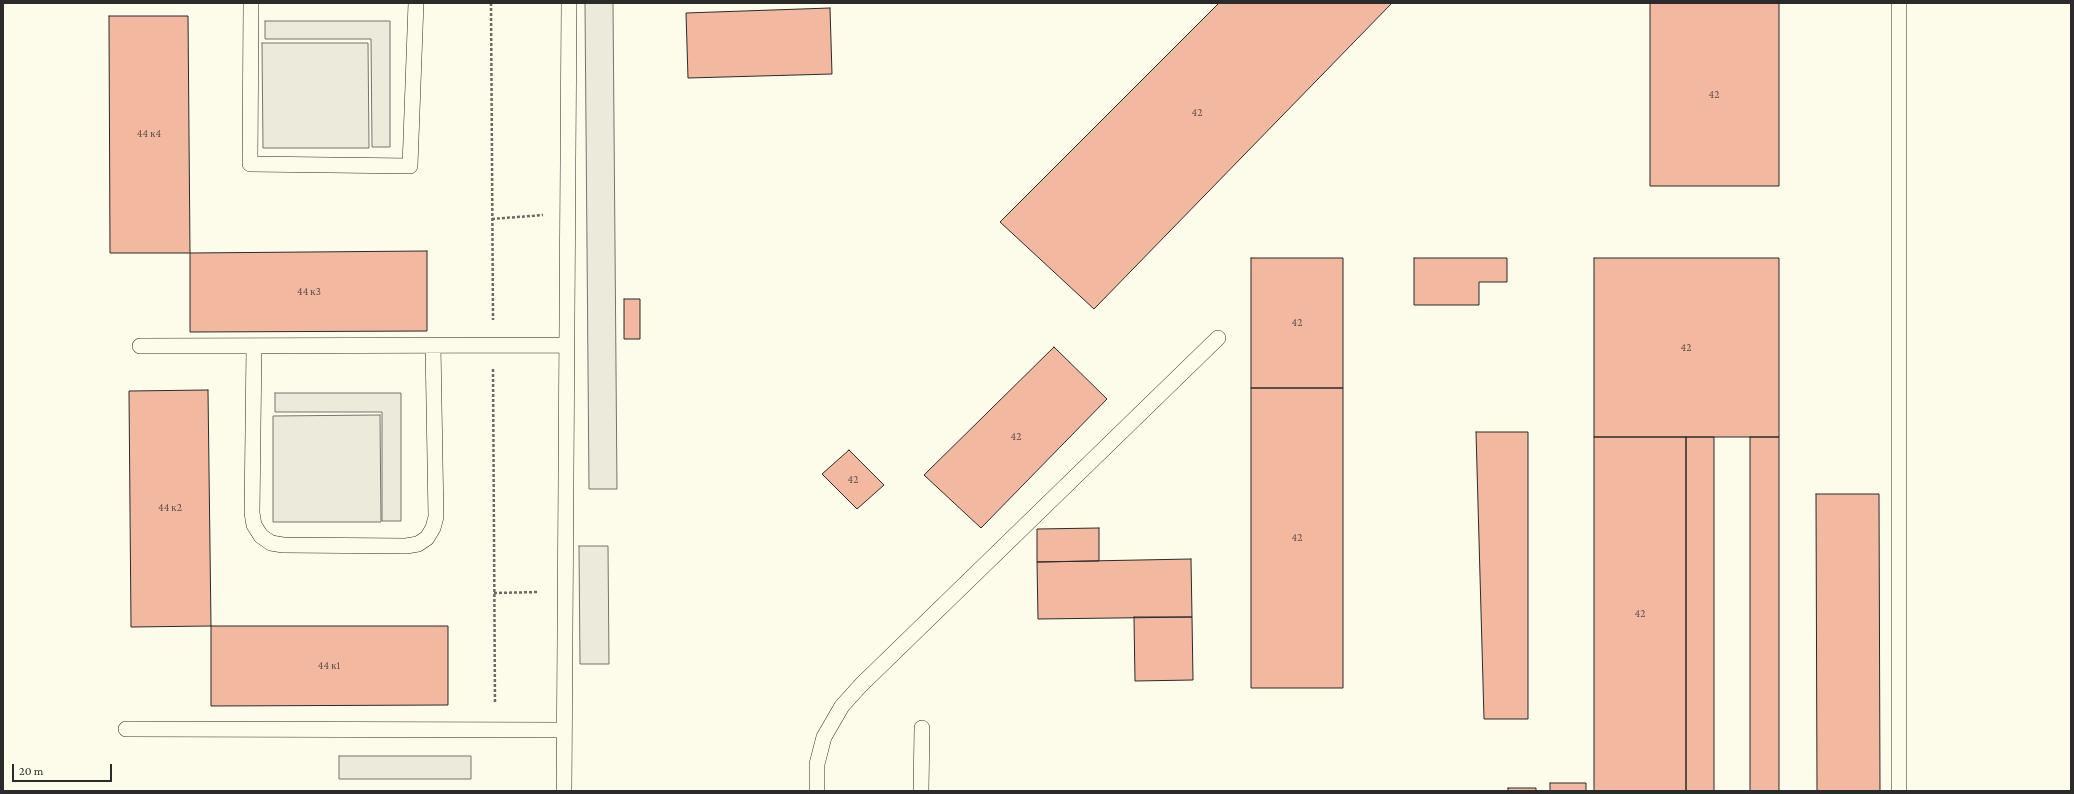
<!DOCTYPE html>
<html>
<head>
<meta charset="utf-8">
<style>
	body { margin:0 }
	#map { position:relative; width:2074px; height:794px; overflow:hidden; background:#fdfbea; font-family:"Crimson Pro",serif }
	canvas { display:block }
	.frame { position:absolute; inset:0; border:4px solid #2b2b2b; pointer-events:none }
	.scale { position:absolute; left:12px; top:764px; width:100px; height:18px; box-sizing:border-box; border:2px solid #2b2b2b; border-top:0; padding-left:5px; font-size:12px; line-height:14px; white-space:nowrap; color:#2b2b2b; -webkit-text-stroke:3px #fdfbea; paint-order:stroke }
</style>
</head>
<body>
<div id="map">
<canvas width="2074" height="794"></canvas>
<div class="frame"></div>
<div class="scale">20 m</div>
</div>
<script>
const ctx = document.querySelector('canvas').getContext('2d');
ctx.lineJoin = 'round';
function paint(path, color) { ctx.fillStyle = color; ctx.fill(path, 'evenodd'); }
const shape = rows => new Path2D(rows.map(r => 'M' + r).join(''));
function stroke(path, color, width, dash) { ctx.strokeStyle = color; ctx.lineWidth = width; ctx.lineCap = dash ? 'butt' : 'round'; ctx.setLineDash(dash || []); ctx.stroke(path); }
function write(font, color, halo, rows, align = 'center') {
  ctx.font = font + ' "Crimson Pro",serif'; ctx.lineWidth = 3; ctx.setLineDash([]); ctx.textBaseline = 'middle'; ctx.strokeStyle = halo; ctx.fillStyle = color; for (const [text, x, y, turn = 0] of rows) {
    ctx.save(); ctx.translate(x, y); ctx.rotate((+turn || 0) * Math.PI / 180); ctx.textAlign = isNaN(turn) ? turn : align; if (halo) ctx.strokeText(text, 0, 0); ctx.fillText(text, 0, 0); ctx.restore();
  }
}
const green = shape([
	[262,43,368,43,369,148,263,148,262,43],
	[380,415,381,522,273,522,273,416,380,415]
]);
paint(green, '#ecebdb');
stroke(green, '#74746e', 1);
const parking = shape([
	[585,3,613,3,617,489,589,489,585,3],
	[265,21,390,21,390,147,372,147,371,39,265,39,265,21],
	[275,393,401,393,401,521,382,521,382,412,275,412,275,393],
	[579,546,608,546,609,664,580,664,579,546],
	[339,756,471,756,471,779,339,779,339,756]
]);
paint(parking, '#eceadb');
stroke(parking, '#74746e', 1);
const building = shape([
	[1219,3,1392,3,1094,309,1000,222,1219,3],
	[1650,3,1779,3,1779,186,1650,186,1650,3],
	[830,8,832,74,688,78,686,13,830,8],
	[109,16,188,16,190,253,110,253,109,16],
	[427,251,427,331,190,332,190,253,427,251],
	[1251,258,1343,258,1343,388,1251,388,1251,258],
	[1414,258,1507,258,1507,282,1479,282,1479,305,1414,305,1414,258],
	[1594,258,1779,258,1779,437,1594,437,1594,258],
	[624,299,640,299,640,339,624,339,624,299],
	[1054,347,1107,399,981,528,924,475,1054,347],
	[1251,388,1343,388,1343,688,1251,688,1251,388],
	[208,390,211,626,131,627,129,391,208,390],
	[1476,432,1528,432,1528,719,1484,719,1476,432],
	[1594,437,1686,437,1686,791,1594,791,1594,437],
	[1686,437,1714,437,1714,791,1686,791,1686,437],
	[1750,437,1779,437,1779,791,1750,791,1750,437],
	[849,450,884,485,857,509,822,474,849,450],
	[1816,494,1879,494,1880,791,1817,791,1816,494],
	[1099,528,1099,561,1037,562,1037,529,1099,528],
	[1191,559,1192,617,1038,619,1037,562,1191,559],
	[1134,617,1192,617,1193,680,1135,681,1134,617],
	[211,626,448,626,448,705,211,706,211,626],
	[1550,783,1586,783,1586,791,1550,791,1550,783],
	[1508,788,1536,788,1536,791,1508,791,1508,788]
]);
paint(building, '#f2b8a0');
stroke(building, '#2b2b2b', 1);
const service = shape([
	[251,3,250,164,410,166,416,3],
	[1899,3,1899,791],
	[140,346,566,345],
	[254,346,252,513,254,525,261,536,271,543,283,545,406,546,418,544,427,538,433,528,436,517,433,346],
	[126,729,564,730],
	[564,791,569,3],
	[817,791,817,764,824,737,842,706,861,685,1218,338],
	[921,791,922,728]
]);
stroke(service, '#2b2b2b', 16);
stroke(shape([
	[491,3,493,320],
	[492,219,543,215],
	[493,369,495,704],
	[494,593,539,592]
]), '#6a6964', 2.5, [3, 2]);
stroke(service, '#fdfbea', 15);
write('11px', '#5d4e48', null, [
	["42",1714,95],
	["42",1197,113],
	["44 к4",149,134],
	["44 к3",309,292],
	["42",1297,323],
	["42",1686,348],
	["42",1016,437],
	["42",853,480],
	["44 к2",170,508],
	["42",1297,538],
	["42",1640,614],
	["44 к1",329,666]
]);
</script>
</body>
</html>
